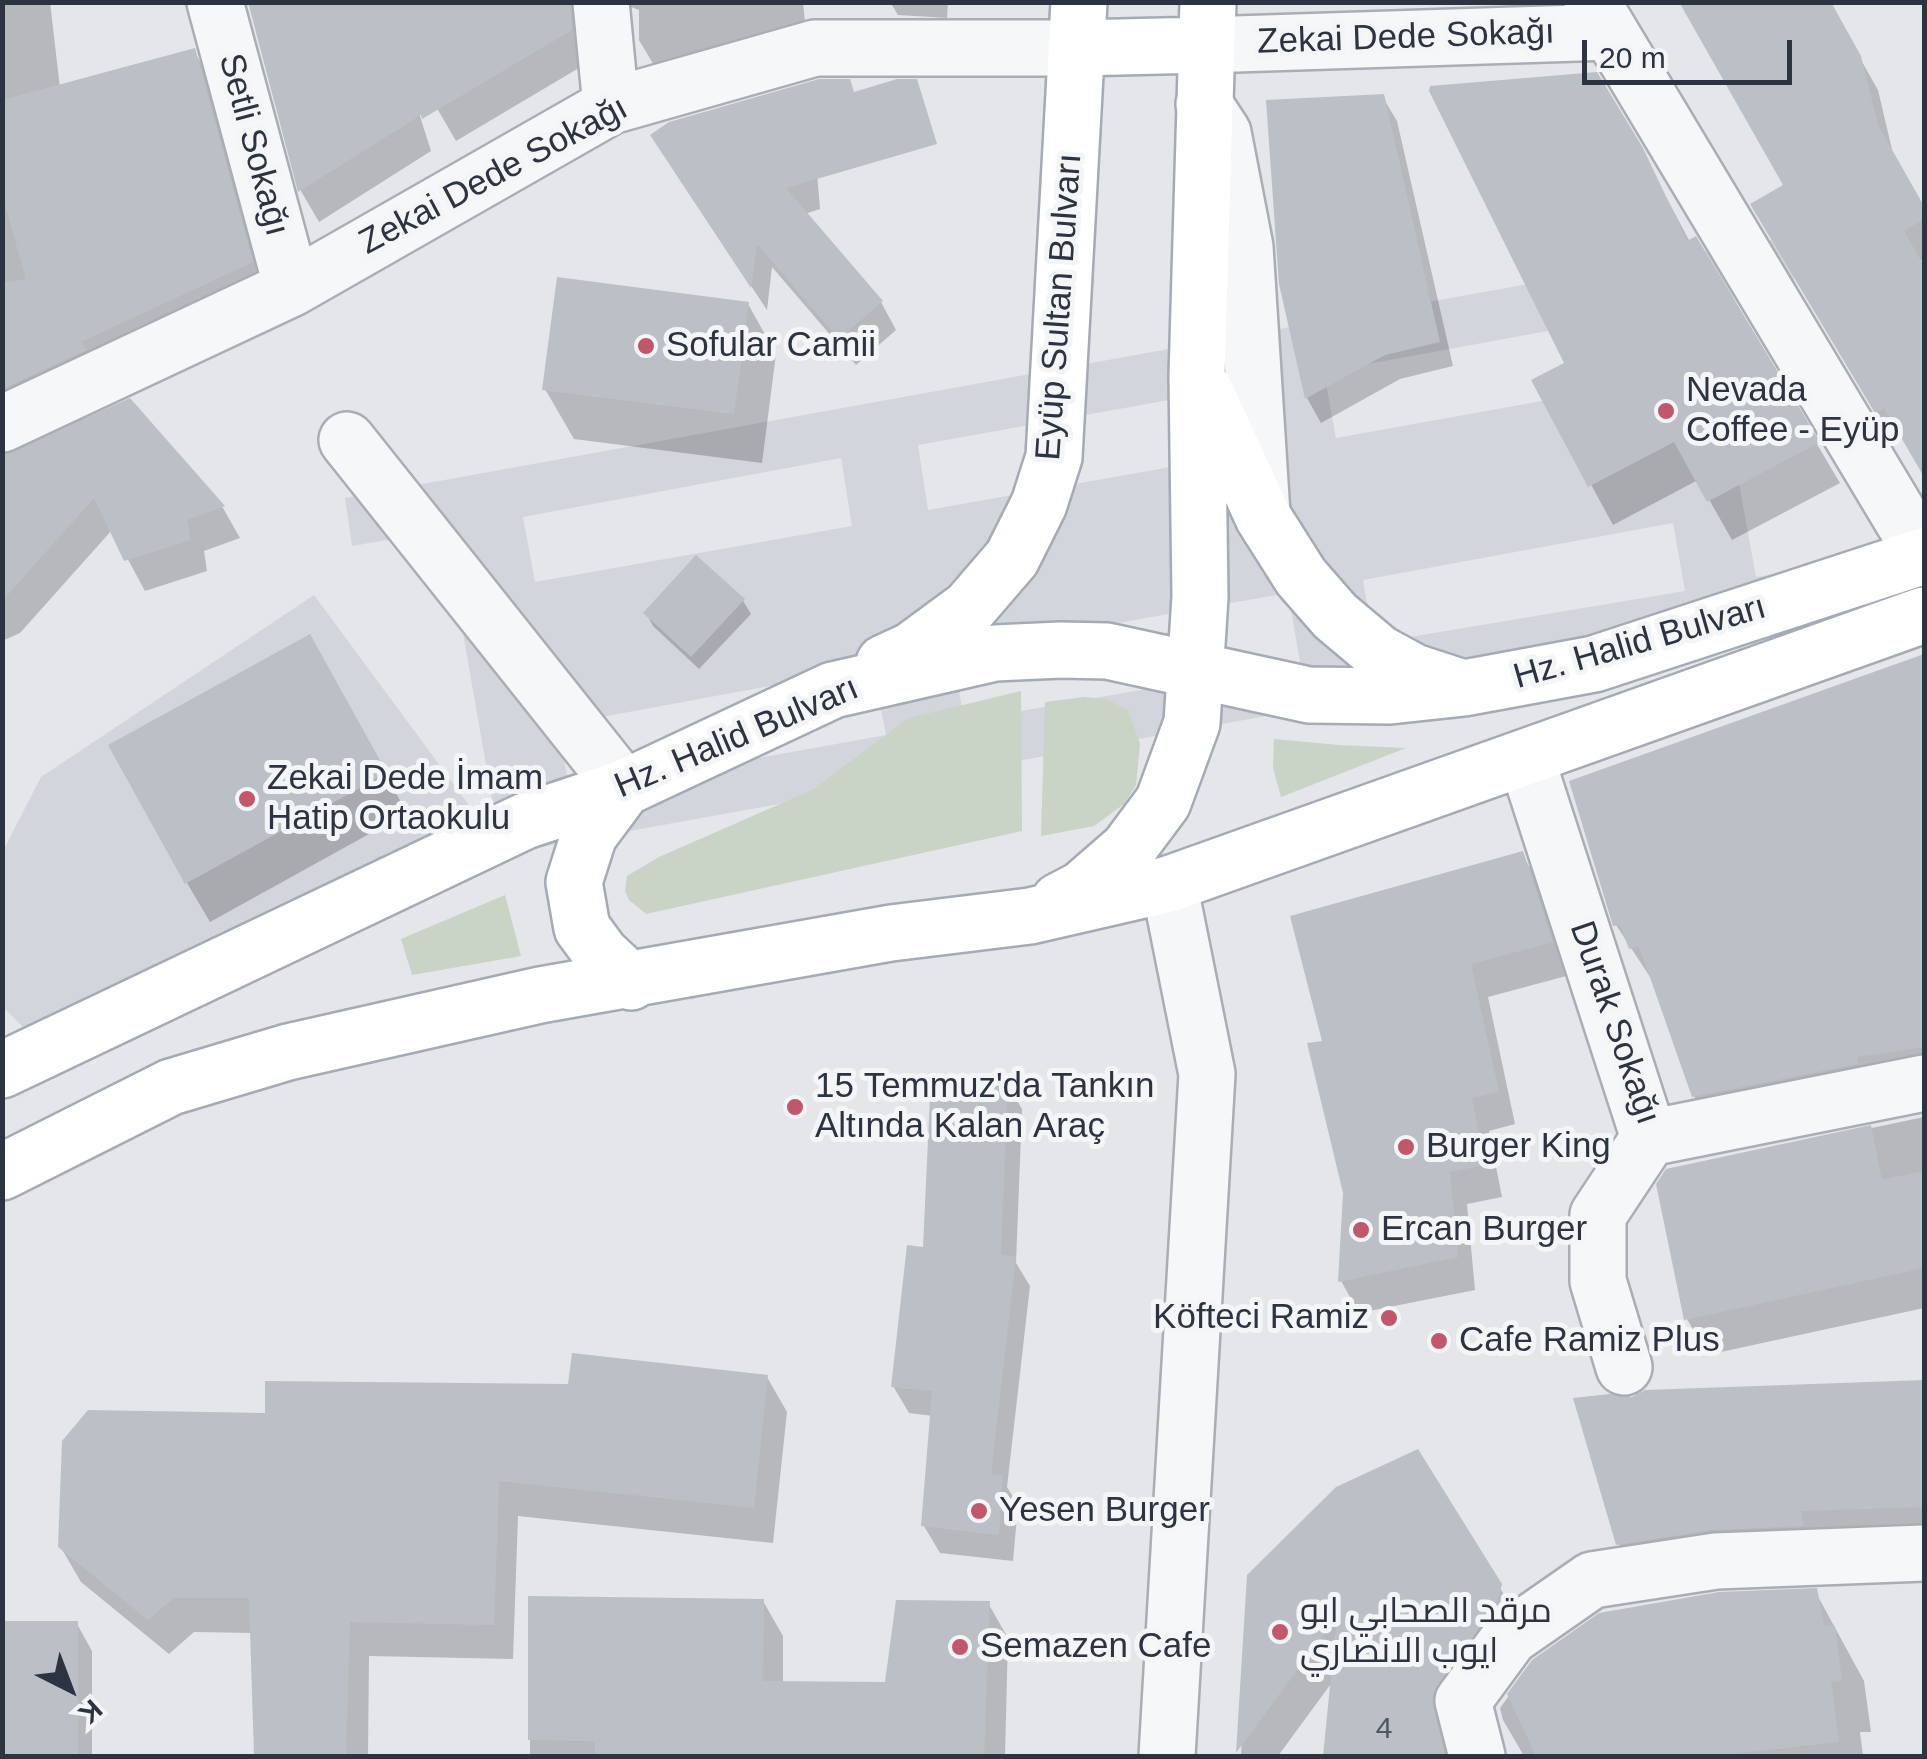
<!DOCTYPE html>
<html>
<head>
<meta charset="utf-8">
<style>
	body { margin:0 }
	#map { position:relative; width:1927px; height:1759px; overflow:hidden; background:#e4e6ea; font-family:Helvetica,sans-serif }
	canvas { display:block }
	.frame { position:absolute; inset:0; border:5px solid #2d3441; pointer-events:none }
	.north { position:absolute; left:20px; top:1639px; width:100px; height:100px; -webkit-text-stroke:8px #f3f5f7; paint-order:stroke; rotate:138deg; font-size:28px; font-weight:700; line-height:40px; text-align:center; color:#2d3441 }
	.north::after { content:''; display:block; margin:auto; width:35px; height:45px; background:#2d3441; clip-path:polygon(50% 0,100% 100%,50% 72%,0 100%) }
	.scale { position:absolute; left:1582px; top:40px; width:210px; height:45px; box-sizing:border-box; border:5px solid #2d3441; border-top:0; padding-left:12px; font-size:30px; line-height:35px; white-space:nowrap; color:#2d3441; -webkit-text-stroke:8px #f3f5f7; paint-order:stroke }
</style>
</head>
<body>
<div id="map">
<canvas width="1927" height="1759"></canvas>
<div class="frame"></div>
<div class="north">K</div>
<div class="scale">20 m</div>
</div>
<script>
const ctx = document.querySelector('canvas').getContext('2d');
ctx.lineJoin = 'round';
function paint(path, color) { ctx.fillStyle = color; ctx.fill(path, 'evenodd'); }
const shape = rows => new Path2D(rows.map(r => 'M' + r).join(''));
function stroke(path, color, width, dash) { ctx.strokeStyle = color; ctx.lineWidth = width; ctx.lineCap = dash ? 'butt' : 'round'; ctx.setLineDash(dash || []); ctx.stroke(path); }
function write(font, color, halo, rows, align = 'center') {
  ctx.font = font + ' Helvetica,Cairo,sans-serif'; ctx.lineWidth = 10; ctx.setLineDash([]); ctx.textBaseline = 'middle'; ctx.strokeStyle = halo; ctx.fillStyle = color; for (const [text, x, y, turn = 0] of rows) {
    ctx.save(); ctx.translate(x, y); ctx.rotate((+turn || 0) * Math.PI / 180); ctx.textAlign = isNaN(turn) ? turn : align; if (halo) ctx.strokeText(text, 0, 0); ctx.fillText(text, 0, 0); ctx.restore();
  }
}
paint(shape([
	[1788,237,1795,285,1706,302,1756,577,1845,562,1853,610,408,871,32,1036,3,1007,2,853,41,777,314,595,472,809,493,805,445,530,352,546,345,498],
	[1635,315,1648,382,1336,438,1324,372],
	[1247,386,1261,451,928,510,918,445],
	[841,458,852,526,535,582,523,517],
	[1673,523,1685,591,1374,643,1363,580],
	[1288,593,1300,662,964,721,953,652],
	[873,667,886,735,570,792,558,725]
]), '#d2d5dc');
paint(shape([
	[1021,691,1022,831,646,914,629,900,625,891,627,876,659,857,812,790,909,718],
	[1084,697,1106,699,1128,710,1140,744,1136,785,1124,804,1094,826,1041,836,1045,702],
	[1274,739,1339,745,1406,748,1281,797,1273,768],
	[505,895,521,956,412,975,401,939]
]), '#c9d3c6');
paint(shape([
	[2,2,50,2,60,88,194,51,212,83,269,294,2,430],
	[384,2,431,151,319,222,301,191,250,3],
	[431,2,615,2,589,62,456,141,438,110],
	[618,2,803,2,808,54,658,72,639,40,639,10],
	[890,2,948,2,947,18,898,15],
	[1828,2,1878,90,1894,158,1924,211,1924,259,1919,262,1924,271,1924,473,1904,437,1894,442,1753,205,1786,185],
	[1382,96,1397,121,1453,366,1400,379,1321,423,1307,398,1281,284],
	[812,115,820,209,805,214,881,302,896,330,856,365,772,267,767,310,669,162],
	[1641,150,1690,242,1695,239,1840,483,1732,540,1698,480,1613,525,1535,381,1567,364],
	[748,304,776,354,762,463,574,439,545,389],
	[129,401,223,508,240,538,204,551,207,571,145,591,112,530,20,633,2,641,2,457],
	[743,601,751,614,699,669,653,626,646,613],
	[1924,656,1924,1090,1715,1132,1694,1096,1654,983,1616,925,1572,782],
	[331,676,407,813,210,922,187,883],
	[1522,854,1541,887,1570,975,1488,997,1515,1124,1489,1131,1502,1197,1467,1204,1475,1290,1359,1313,1341,1281,1345,1193,1325,1043],
	[1006,1082,1022,1109,1016,1263,1030,1286,1007,1487,1018,1505,1013,1561,940,1553,924,1526,933,1416,909,1413,893,1386,925,1250],
	[1924,1117,1924,1308,1707,1355,1687,1319,1667,1171],
	[767,1377,787,1412,773,1543,518,1516,513,1659,369,1656,368,1756,256,1756,252,1633,194,1632,169,1654,81,1582,60,1546,267,1416,570,1387],
	[1924,1382,1924,1543,1639,1579,1619,1544,1633,1400,1645,1392],
	[1417,1452,1528,1634,1456,1756,1325,1756,1333,1681,1278,1756,1241,1756,1249,1577],
	[1815,1591,1864,1681,1871,1732,1860,1732,1863,1756,1539,1756,1536,1750,1534,1756,1524,1756,1503,1720,1500,1708,1534,1662],
	[530,1599,763,1601,783,1636,783,1684,887,1684,988,1603,1008,1638,1005,1756,530,1756],
	[77,1624,92,1651,92,1756,2,1756,2,1700]
]), '#0003');
paint(shape([
	[248,2,570,2,572,30,422,119,421,115,298,192],
	[1679,2,1831,2,1861,56,1878,125,1924,206,1924,219,1904,231,1924,266,1924,477,1884,408,1875,413,1750,204,1783,185],
	[195,48,253,262,81,342,87,350,2,389,2,283,26,279,2,194,2,100],
	[1597,72,1643,148,1687,241,1696,236,1820,442,1707,502,1674,442,1588,487,1531,380,1564,363,1429,91,1430,86],
	[819,79,850,79,854,92,897,79,917,79,937,144,786,188,883,301,839,339,757,244,751,288,650,135,669,122],
	[1384,94,1440,342,1385,355,1305,399,1279,284,1266,100],
	[557,277,749,302,734,414,542,390],
	[130,398,225,506,187,520,191,540,124,561,94,498,2,601,2,455],
	[696,555,745,599,691,657,643,613],
	[310,634,387,773,185,884,108,745],
	[1924,654,1924,1047,1857,1057,1858,1064,1692,1097,1639,946,1629,949,1620,925,1613,926,1569,781],
	[1523,851,1553,942,1471,964,1499,1092,1472,1098,1485,1165,1450,1172,1458,1257,1338,1282,1343,1193,1307,1043,1322,1041,1290,916],
	[931,1076,1008,1079,1001,1255,1016,1257,991,1474,1003,1475,999,1535,921,1526,932,1391,891,1387,907,1245,923,1247],
	[1871,1125,1882,1180,1924,1171,1924,1268,1684,1320,1656,1184,1666,1169],
	[572,1353,768,1375,754,1508,499,1481,494,1625,350,1622,346,1756,254,1756,249,1598,174,1598,148,1620,58,1547,62,1441,88,1410,265,1413,265,1381,568,1384],
	[1924,1380,1924,1507,1801,1511,1804,1526,1711,1530,1616,1545,1573,1398,1610,1394,1632,1397,1645,1390],
	[1418,1449,1502,1584,1495,1609,1433,1694,1445,1756,1323,1756,1337,1616,1236,1753,1247,1575,1336,1487],
	[1817,1588,1824,1625,1835,1626,1842,1681,1831,1680,1839,1742,1715,1756,1536,1756,1507,1694,1532,1660,1599,1613,1719,1592],
	[528,1596,764,1599,763,1681,885,1682,896,1600,990,1601,984,1756,595,1756,595,1741,528,1740],
	[2,1621,78,1621,78,1756,2,1756]
]), '#bbc0c6');
const minor = shape([
	[215,2,292,288],
	[601,2,611,106],
	[1592,2,1924,556],
	[1204,45,1609,32],
	[1204,104,1223,133,1245,247,1262,514],
	[2,424,292,288,611,106,815,48,1077,48],
	[347,440,624,788],
	[1526,758,1649,1138,1924,1083],
	[1624,1367,1598,1281,1598,1215,1649,1138],
	[1167,1756,1207,1074,1169,884],
	[1477,1756,1463,1701,1510,1637,1592,1580,1716,1561,1924,1553]
]);
const major = shape([
	[1077,48,1204,45],
	[1205,391,1263,517,1301,577,1335,616,1379,653,1414,672,1457,686],
	[884,663,912,650,969,608,1012,558,1039,504,1054,457,1079,2],
	[624,788,589,835,574,882,582,928,602,955,631,982],
	[1059,901,1082,889,1128,849,1163,802,1192,723,1200,597,1197,376,1208,2],
	[2,1070,525,821,624,788,833,690,995,653,1061,650,1107,651,1309,695,1390,696,1464,688,1594,664,1924,556],
	[2,1172,171,1087,288,1052,540,995,891,933,1030,916,1169,884,1924,615]
]);
stroke(minor, '#a9adb4', 60);
stroke(major, '#a4abb4', 60);
stroke(minor, '#f6f7f9', 55);
stroke(major, '#fff', 55);
for (const [x, y, r, color] of [
	[646,346,10,"#c15769"],
	[1666,411,10,"#c15769"],
	[247,799,10,"#c15769"],
	[795,1107,10,"#c15769"],
	[1406,1147,10,"#c15769"],
	[1361,1230,10,"#c15769"],
	[1389,1318,10,"#c15769"],
	[1439,1341,10,"#c15769"],
	[979,1511,10,"#c15769"],
	[1280,1632,10,"#c15769"],
	[960,1647,10,"#c15769"]
]) { const dot = new Path2D(); dot.arc(x, y, r, 0, 2 * Math.PI); ctx.fillStyle = color; ctx.fill(dot); stroke(dot, '#f3f5f7', 4); }
write('30px', '#505762', null, [
	["4",1384,1730]
]);
write('35px', '#2d3441', '#f3f5f7', [
	["Zekai Dede Sokağı",1406,38,-2],
	["Setli Sokağı",253,145,75],
	["Zekai Dede Sokağı",494,176,-28],
	["Eyüp Sultan Bulvarı",1060,307,-86],
	["Hz. Halid Bulvarı",1640,643,-16],
	["Hz. Halid Bulvarı",737,738,-23],
	["Durak Sokağı",1614,1023,71]
]);
write('35px', '#2d3441', '#f3f5f7', [
	["Sofular Camii",666,346],
	["Nevada",1686,391],
	["Coffee - Eyüp",1686,431],
	["Zekai Dede İmam",267,779],
	["Hatip Ortaokulu",267,819],
	["15 Temmuz'da Tankın",815,1087],
	["Altında Kalan Araç",815,1127],
	["Burger King",1426,1147],
	["Ercan Burger",1381,1230],
	["Köfteci Ramiz",1369,1318,"right"],
	["Cafe Ramiz Plus",1459,1341],
	["Yesen Burger",999,1511],
	["مرقد الصحابي ابو",1300,1612],
	["ايوب الانصاري",1300,1652],
	["Semazen Cafe",980,1647]
], 'left');
</script>
</body>
</html>
